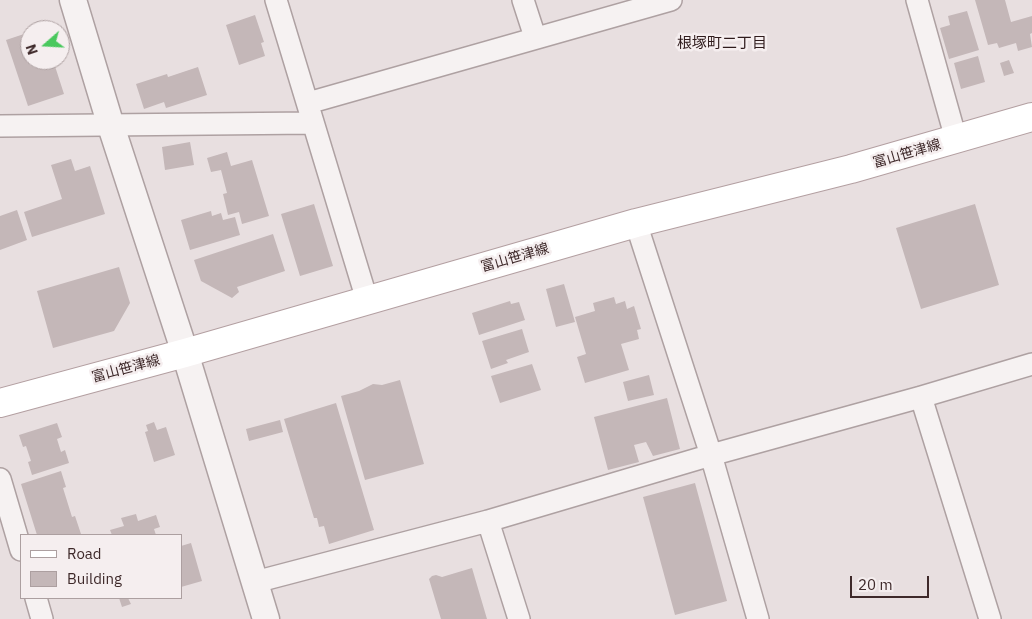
<!DOCTYPE html>
<html>
<head>
<meta charset="utf-8">
<style>
	body { margin:0 }
	#map { position:relative; width:1032px; height:619px; overflow:hidden; background:#e8dfe0; font-family:"IBM Plex Sans",sans-serif }
	canvas { display:block }
	.legend { position:absolute; left:20px; top:534px; width:162px; height:65px; box-sizing:border-box; background:#f5eeef; border:1px solid #ac9fa0; margin:0; padding:6px 9px; list-style:none; font-size:15px; color:#3e292a }
	.legend li { display:flex; align-items:center; gap:10px; height:25px }
	.legend b { width:25px; border:1px solid #ac9fa0 }
	.north { position:absolute; left:20px; top:20px; width:50px; height:50px; box-sizing:border-box; background:#f5eeef; border:1px solid #ac9fa0; border-radius:50%; rotate:251deg; font-size:14px; font-weight:700; line-height:20px; text-align:center; color:#3e292a }
	.north::after { content:''; display:block; margin:auto; width:18px; height:22px; background:#49c85d; clip-path:polygon(50% 0,100% 100%,50% 72%,0 100%) }
	.scale { position:absolute; left:850px; top:576px; width:79px; height:22px; box-sizing:border-box; border:2px solid #3e292a; border-top:0; padding-left:6px; font-size:15px; line-height:18px; white-space:nowrap; color:#3e292a; -webkit-text-stroke:4px #f5eeef; paint-order:stroke }
</style>
</head>
<body>
<div id="map">
<canvas width="1032" height="619"></canvas>
<ul class="legend">
<li><b style="height:6px;background:#fff"></b>Road</li>
<li><b style="height:14px;background:#c4b7b8"></b>Building</li>
</ul>
<div class="north">N</div>
<div class="scale">20 m</div>
</div>
<script>
const ctx = document.querySelector('canvas').getContext('2d');
ctx.lineJoin = 'round';
function paint(path, color) { ctx.fillStyle = color; ctx.fill(path, 'evenodd'); }
const shape = rows => new Path2D(rows.map(r => 'M' + r).join(''));
function stroke(path, color, width, dash) { ctx.strokeStyle = color; ctx.lineWidth = width; ctx.lineCap = dash ? 'butt' : 'round'; ctx.setLineDash(dash || []); ctx.stroke(path); }
function write(font, color, halo, rows, align = 'center') {
  ctx.font = font + ' "IBM Plex Sans","Noto Sans JP",sans-serif'; ctx.lineWidth = 5; ctx.setLineDash([]); ctx.textBaseline = 'middle'; ctx.strokeStyle = halo; ctx.fillStyle = color; for (const [text, x, y, turn = 0] of rows) {
    ctx.save(); ctx.translate(x, y); ctx.rotate((+turn || 0) * Math.PI / 180); ctx.textAlign = isNaN(turn) ? turn : align; if (halo) ctx.strokeText(text, 0, 0); ctx.fillText(text, 0, 0); ctx.restore();
  }
}
paint(shape([
	[975,0,1005,0,1011,22,1032,16,1032,33,1030,34,1032,47,1018,51,1016,43,999,48,997,43,988,45],
	[967,11,979,50,949,59,940,28,950,25,948,16],
	[255,15,264,42,261,43,265,56,239,65,226,25],
	[30,32,30,60,53,60,64,94,28,106,6,40],
	[978,56,985,82,961,89,954,63],
	[1009,60,1014,73,1004,76,1000,63],
	[198,67,207,95,166,108,164,102,144,109,136,84,167,74,168,77],
	[190,142,194,165,165,170,162,147],
	[227,152,231,166,252,160,269,216,242,224,239,212,228,215,223,194,227,193,221,170,211,172,207,158],
	[71,159,75,171,90,166,105,214,32,237,24,212,62,199,51,165],
	[314,204,333,266,300,276,281,214],
	[975,204,999,285,921,309,896,228],
	[17,210,27,240,0,250,0,216],
	[211,211,212,216,221,213,223,220,235,217,240,235,190,250,181,220],
	[273,234,285,271,237,287,239,292,232,298,201,281,194,260],
	[119,267,130,303,114,331,53,348,37,291],
	[564,284,575,322,556,327,546,289],
	[614,297,616,304,625,301,627,309,634,306,641,329,637,330,639,339,621,344,629,370,585,383,577,357,586,354,575,317,595,311,593,303],
	[510,301,511,304,519,302,525,320,479,335,472,313],
	[522,329,529,352,506,360,508,363,491,369,482,341],
	[532,364,541,390,500,403,491,376],
	[649,375,654,395,628,401,623,382],
	[400,380,424,464,365,480,341,396,359,391,373,384,382,385],
	[667,398,680,449,653,456,646,442,634,445,639,462,608,470,594,417],
	[336,403,374,530,329,544,324,526,319,527,317,518,314,518,284,419],
	[280,420,283,432,249,441,246,429],
	[154,422,157,430,166,427,175,455,154,462,145,432,148,431,146,425],
	[57,423,62,437,57,439,61,452,65,450,69,463,32,475,28,462,31,461,26,446,23,447,19,435],
	[61,471,66,487,63,488,72,517,75,516,81,534,78,535,37,535,21,484],
	[695,483,727,601,675,615,643,497],
	[136,514,138,521,156,515,160,527,154,529,156,535,112,535,110,530,124,526,121,518],
	[191,543,202,581,181,587,181,546],
	[472,568,487,619,441,619,429,579,432,576,436,575,442,577],
	[119,598,128,598,131,604,122,607]
]), '#c4b7b8');
const minor = shape([
	[276,0,367,300],
	[523,0,535,37],
	[917,0,956,139],
	[308,103,671,0],
	[0,126,313,123],
	[636,223,711,455,758,619],
	[921,397,990,619],
	[0,479,21,550],
	[488,521,519,619],
	[255,582,488,521,711,455,921,397,1032,364],
	[36,598,42,619]
]);
const tertiary = shape([
	[73,0,111,126,185,353,266,619]
]);
const primary = shape([
	[0,403,185,353,636,223,851,169,1032,117]
]);
stroke(minor, '#aea1a2', 24);
stroke(tertiary, '#aea1a2', 29);
stroke(primary, '#b39fa1', 30);
stroke(minor, '#f6f2f2', 21);
stroke(tertiary, '#f6f2f2', 26);
stroke(primary, '#fff', 28);
write('14px', '#3e292a', '#f5eeef', [
	["富山笹津線",907,154,-16],
	["富山笹津線",515,258,-16],
	["富山笹津線",126,369,-15]
]);
write('15px', '#2f1b1c', '#f5eeef', [
	["根塚町二丁目",722,44]
]);
</script>
</body>
</html>
